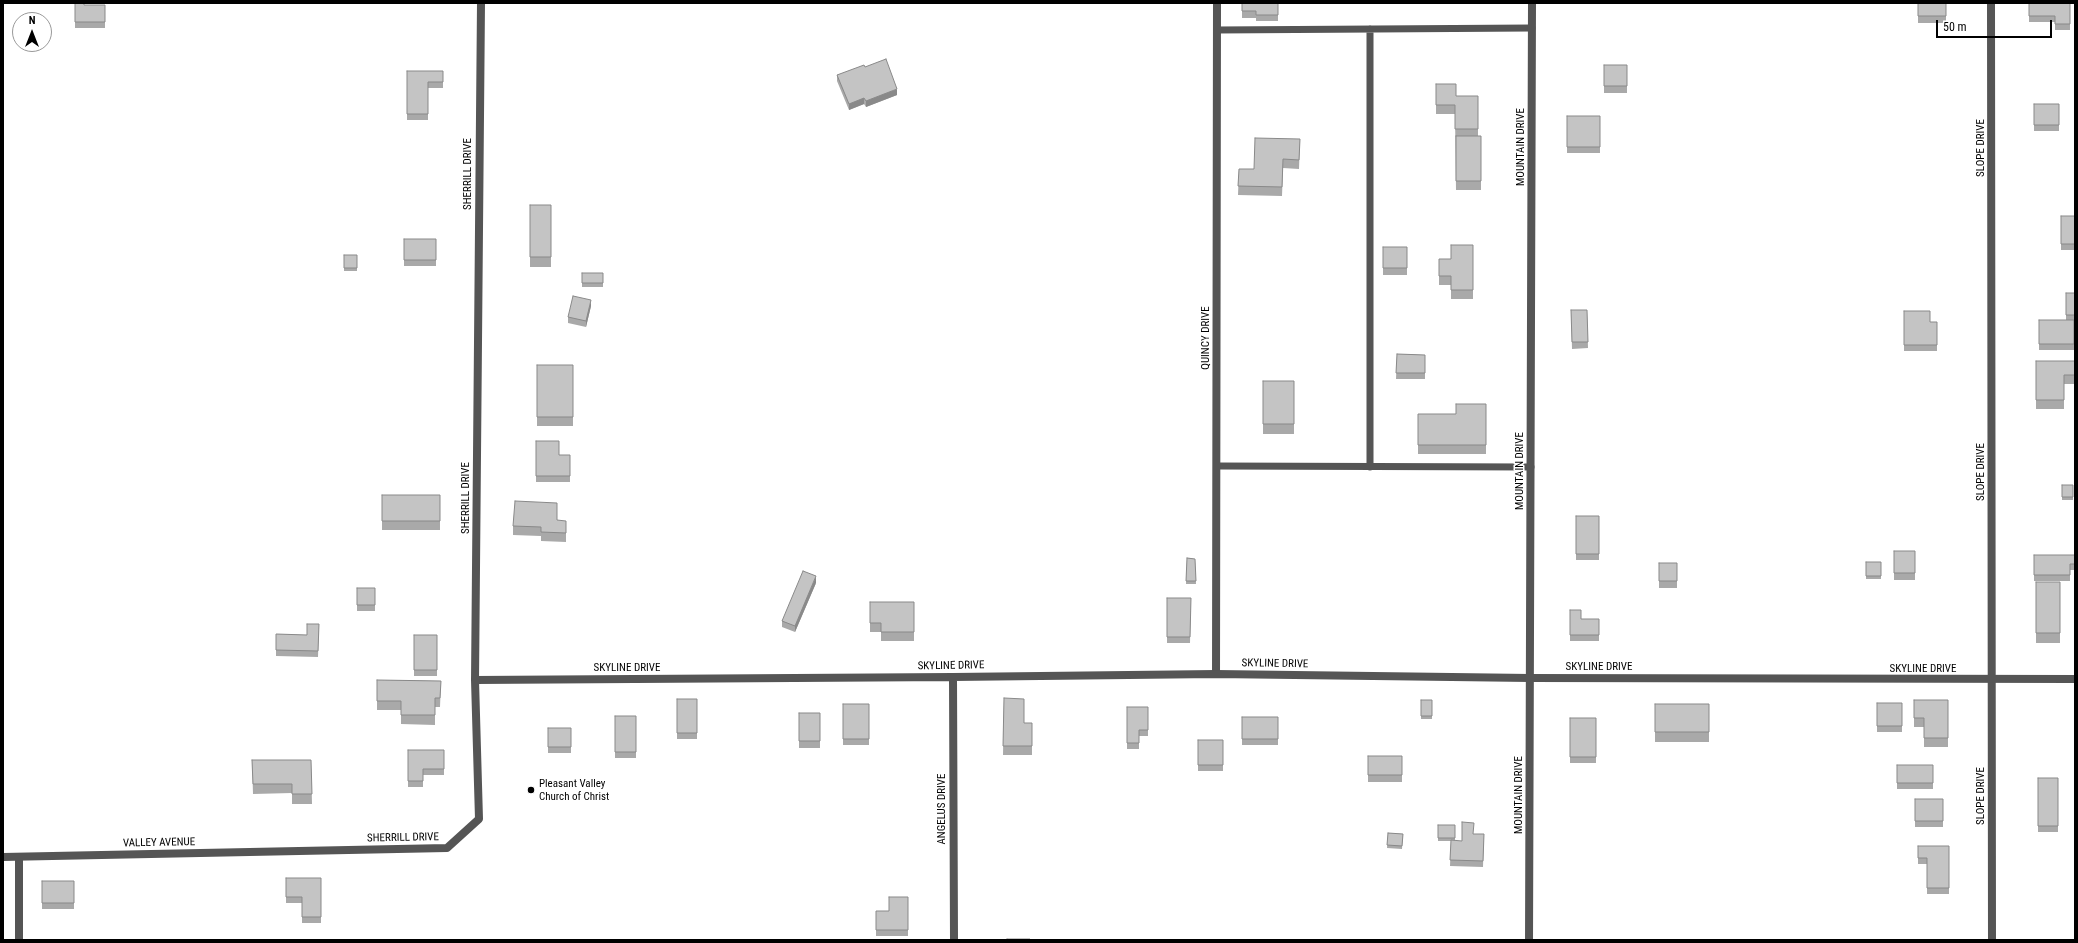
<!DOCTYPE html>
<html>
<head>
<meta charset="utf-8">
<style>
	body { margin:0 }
	#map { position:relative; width:2078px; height:943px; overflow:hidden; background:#fff; font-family:"Roboto Condensed",sans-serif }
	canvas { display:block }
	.frame { position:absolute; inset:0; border:4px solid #000; pointer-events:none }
	.north { position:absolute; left:12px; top:12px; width:40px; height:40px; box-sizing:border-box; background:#fff; border:1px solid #999; border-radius:50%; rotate:0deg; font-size:11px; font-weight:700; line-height:16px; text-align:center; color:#000 }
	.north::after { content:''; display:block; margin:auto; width:14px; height:18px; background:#000; clip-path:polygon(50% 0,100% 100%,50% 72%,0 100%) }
	.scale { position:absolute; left:1936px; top:20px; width:116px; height:18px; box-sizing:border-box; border:2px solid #000; border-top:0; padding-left:5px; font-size:12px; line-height:14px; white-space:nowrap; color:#000; -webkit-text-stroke:3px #fff; paint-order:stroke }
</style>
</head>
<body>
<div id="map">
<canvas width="2078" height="943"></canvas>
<div class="frame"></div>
<div class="north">N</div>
<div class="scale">50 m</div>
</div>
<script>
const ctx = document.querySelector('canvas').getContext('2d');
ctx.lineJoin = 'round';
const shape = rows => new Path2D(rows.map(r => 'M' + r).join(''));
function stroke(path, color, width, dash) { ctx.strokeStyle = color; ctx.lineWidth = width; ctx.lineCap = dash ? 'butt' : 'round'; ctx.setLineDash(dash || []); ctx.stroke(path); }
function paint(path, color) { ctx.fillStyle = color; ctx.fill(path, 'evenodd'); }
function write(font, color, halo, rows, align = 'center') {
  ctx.font = font + ' "Roboto Condensed",sans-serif'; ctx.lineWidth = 3; ctx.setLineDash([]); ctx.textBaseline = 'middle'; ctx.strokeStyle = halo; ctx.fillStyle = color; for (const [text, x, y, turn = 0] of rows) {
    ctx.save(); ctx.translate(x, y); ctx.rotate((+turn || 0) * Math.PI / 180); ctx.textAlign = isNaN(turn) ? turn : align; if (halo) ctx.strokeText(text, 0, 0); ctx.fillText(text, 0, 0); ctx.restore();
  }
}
stroke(shape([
	[1370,29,1370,467],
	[1217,30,1532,28],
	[1217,466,1531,467]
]), '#555', 7);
stroke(shape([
	[1991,3,1992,940],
	[1216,674,1217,3],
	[19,857,19,940],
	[1529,940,1532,3]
]), '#555', 8);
stroke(shape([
	[953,677,954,940],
	[475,680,953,677,1216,674,1530,678,2075,679],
	[3,857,447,848,479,819,475,680,481,3]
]), '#555', 8);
paint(shape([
	[75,3,84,5,105,5,105,28,75,28],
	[1242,3,1278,3,1278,21,1256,21,1256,18,1242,18],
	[1918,3,1946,3,1946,23,1918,23],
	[2029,3,2070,3,2070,30,2055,30,2055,22,2029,22],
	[1604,65,1627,65,1627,93,1604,93],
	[865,67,897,95,866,107,864,104,849,110,837,81,837,75],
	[407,71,443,71,443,88,428,88,428,120,407,120],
	[1436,84,1456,96,1478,96,1478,136,1481,136,1481,190,1456,190,1455,114,1436,114],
	[2034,104,2059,104,2059,131,2034,131],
	[1567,116,1600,116,1600,153,1567,153],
	[1300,139,1299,169,1283,168,1282,196,1238,195,1239,169,1254,169],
	[530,205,551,205,551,267,530,267],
	[2061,216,2075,216,2075,250,2061,250],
	[404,239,436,239,436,266,404,266],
	[1473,245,1473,299,1451,299,1451,285,1439,285,1439,259,1451,259],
	[1383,247,1407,247,1407,275,1383,275],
	[344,255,357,255,357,271,344,271],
	[582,273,603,273,603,287,582,287],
	[2066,293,2075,293,2074,350,2039,350,2039,320,2066,320],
	[591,306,586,327,568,323,568,317],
	[1571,310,1587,310,1588,348,1572,349],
	[1904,311,1930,322,1937,322,1937,351,1904,351],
	[1397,354,1425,355,1425,379,1396,379],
	[2036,361,2075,361,2075,384,2064,384,2064,409,2036,409],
	[537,365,573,365,573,426,537,426],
	[1263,381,1294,381,1294,434,1263,434],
	[1486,404,1486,454,1418,454,1418,414,1456,414],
	[536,441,559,455,570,455,570,482,536,482],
	[2062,485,2073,485,2073,500,2062,500],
	[382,495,440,495,440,530,382,530],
	[557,512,557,520,566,530,566,542,541,541,541,536,513,535,513,526],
	[1576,516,1599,516,1599,560,1576,560],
	[1894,551,1915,551,1915,580,1894,580],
	[2034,555,2075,555,2075,570,2070,570,2070,581,2034,581],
	[1187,558,1195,559,1196,584,1186,584],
	[1866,562,1881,562,1881,579,1866,579],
	[1659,563,1677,563,1677,588,1659,588],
	[2036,582,2060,582,2060,643,2036,643],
	[816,583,795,632,782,627,782,621],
	[357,588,375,588,375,611,357,611],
	[1167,598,1191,598,1190,643,1167,643],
	[870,602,914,602,914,641,881,641,881,632,870,632],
	[1570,610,1581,619,1599,619,1599,641,1570,641],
	[319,624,318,657,276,656,276,634,307,635],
	[414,635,437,635,437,676,414,676],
	[377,680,441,681,440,707,435,707,435,725,401,724,401,710,377,710],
	[1004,698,1024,723,1032,723,1032,755,1003,755],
	[677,699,697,699,697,739,677,739],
	[1421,700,1432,700,1432,719,1421,719],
	[1914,700,1948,700,1948,747,1924,747,1924,727,1914,727],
	[1877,703,1902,703,1902,732,1877,732],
	[843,704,869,704,869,745,843,745],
	[1655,704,1709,704,1709,742,1655,742],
	[1127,707,1148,707,1148,736,1139,736,1139,749,1127,749],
	[799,713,820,713,820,748,799,748],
	[615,716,636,716,636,758,615,758],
	[1242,717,1278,717,1278,745,1242,745],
	[1570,718,1596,718,1596,763,1570,763],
	[548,728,571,728,571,753,548,753],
	[1198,740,1223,740,1223,771,1198,771],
	[408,750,444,750,444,775,423,775,423,787,408,787],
	[1368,756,1402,756,1402,782,1368,782],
	[252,760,311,760,312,804,292,804,292,793,253,794],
	[1897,765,1933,765,1933,789,1897,789],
	[2038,778,2058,778,2058,832,2038,832],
	[1915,799,1943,799,1943,827,1915,827],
	[1438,825,1455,825,1455,841,1462,841,1473,834,1484,834,1483,867,1450,866,1451,841,1438,841],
	[1388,833,1403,834,1402,849,1387,848],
	[1918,846,1949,846,1949,894,1927,894,1927,864,1918,864],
	[286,878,321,878,321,923,302,923,302,903,286,903],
	[42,881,74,881,74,909,42,909],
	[908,897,908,936,876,936,876,911,889,911]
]), '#a9a9a9');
paint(shape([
	[897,89,897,95,866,107,866,101],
	[864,98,864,104,849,110,849,104],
	[591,300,591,306,586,327,586,321],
	[816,576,816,583,795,632,795,626]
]), '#898989');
const building = shape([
	[75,3,84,3,84,5,105,5,105,22,75,22,75,3],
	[1242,3,1278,3,1278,15,1256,15,1256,11,1242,11,1242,3],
	[1918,3,1946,3,1946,16,1918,16,1918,3],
	[2029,3,2070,3,2070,24,2055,24,2055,16,2029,16,2029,3],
	[886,59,897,89,866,101,864,98,849,104,837,75,864,65,865,67,886,59],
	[1604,65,1627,65,1627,86,1604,86,1604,65],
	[407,71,443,71,443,82,428,82,428,114,407,114,407,71],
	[1436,84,1456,84,1456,96,1478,96,1478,129,1455,129,1455,105,1436,105,1436,84],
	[2034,104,2059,104,2059,125,2034,125,2034,104],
	[1567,116,1600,116,1600,147,1567,147,1567,116],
	[1456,136,1481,136,1481,181,1456,181,1456,136],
	[1255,138,1300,139,1299,160,1283,159,1282,187,1238,186,1239,169,1254,169,1255,138],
	[530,205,551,205,551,257,530,257,530,205],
	[2061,216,2075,216,2075,244,2061,244,2061,216],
	[404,239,436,239,436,260,404,260,404,239],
	[1451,245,1473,245,1473,290,1451,290,1451,276,1439,276,1439,259,1451,259,1451,245],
	[1383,247,1407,247,1407,268,1383,268,1383,247],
	[344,255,357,255,357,268,344,268,344,255],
	[582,273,603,273,603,283,582,283,582,273],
	[2066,293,2075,293,2075,315,2066,315,2066,293],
	[573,296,591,300,586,321,568,317,573,296],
	[1571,310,1587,310,1588,342,1572,342,1571,310],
	[1904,311,1930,311,1930,322,1937,322,1937,345,1904,345,1904,311],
	[2039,320,2074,320,2074,344,2039,344,2039,320],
	[1397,354,1425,355,1425,373,1396,373,1397,354],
	[2036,361,2075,361,2075,375,2064,375,2064,400,2036,400,2036,361],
	[537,365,573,365,573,417,537,417,537,365],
	[1263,381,1294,381,1294,424,1263,424,1263,381],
	[1456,404,1486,404,1486,445,1418,445,1418,414,1456,414,1456,404],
	[536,441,559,441,559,455,570,455,570,476,536,476,536,441],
	[2062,485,2073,485,2073,497,2062,497,2062,485],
	[382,495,440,495,440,521,382,521,382,495],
	[515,501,557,503,557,520,566,521,566,533,541,532,541,527,513,526,515,501],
	[1576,516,1599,516,1599,554,1576,554,1576,516],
	[1894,551,1915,551,1915,573,1894,573,1894,551],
	[2034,555,2075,555,2075,564,2070,564,2070,575,2034,575,2034,555],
	[1187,558,1195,559,1196,581,1186,581,1187,558],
	[1866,562,1881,562,1881,576,1866,576,1866,562],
	[1659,563,1677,563,1677,581,1659,581,1659,563],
	[803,571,816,576,795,626,782,621,803,571],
	[2036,582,2060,582,2060,633,2036,633,2036,582],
	[357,588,375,588,375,605,357,605,357,588],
	[1167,598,1191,598,1190,637,1167,637,1167,598],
	[870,602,914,602,914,632,881,632,881,623,870,623,870,602],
	[1570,610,1581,610,1581,619,1599,619,1599,635,1570,635,1570,610],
	[307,624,319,624,318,651,276,650,276,634,307,635,307,624],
	[414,635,437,635,437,670,414,670,414,635],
	[377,680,441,681,440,698,435,698,435,715,401,715,401,701,377,701,377,680],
	[1004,698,1024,699,1024,723,1032,723,1032,746,1003,746,1004,698],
	[677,699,697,699,697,733,677,733,677,699],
	[1421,700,1432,700,1432,716,1421,716,1421,700],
	[1914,700,1948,700,1948,738,1924,738,1924,718,1914,718,1914,700],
	[1877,703,1902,703,1902,726,1877,726,1877,703],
	[843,704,869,704,869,739,843,739,843,704],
	[1655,704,1709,704,1709,732,1655,732,1655,704],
	[1127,707,1148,707,1148,730,1139,730,1139,743,1127,743,1127,707],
	[799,713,820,713,820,741,799,741,799,713],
	[615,716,636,716,636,752,615,752,615,716],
	[1242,717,1278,717,1278,739,1242,739,1242,717],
	[1570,718,1596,718,1596,757,1570,757,1570,718],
	[548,728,571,728,571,747,548,747,548,728],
	[1198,740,1223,740,1223,765,1198,765,1198,740],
	[408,750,444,750,444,769,423,769,423,781,408,781,408,750],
	[1368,756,1402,756,1402,775,1368,775,1368,756],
	[252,760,311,760,312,794,292,794,292,784,253,784,252,760],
	[1897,765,1933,765,1933,783,1897,783,1897,765],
	[2038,778,2058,778,2058,826,2038,826,2038,778],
	[1915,799,1943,799,1943,821,1915,821,1915,799],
	[1462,822,1474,823,1473,834,1484,834,1483,861,1450,860,1451,840,1462,841,1462,822],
	[1438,825,1455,825,1455,838,1438,838,1438,825],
	[1388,833,1403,834,1402,846,1387,845,1388,833],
	[1918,846,1949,846,1949,888,1927,888,1927,858,1918,858,1918,846],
	[286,878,321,878,321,917,302,917,302,897,286,897,286,878],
	[42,881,74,881,74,903,42,903,42,881],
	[889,897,908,897,908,930,876,930,876,911,889,911,889,897],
	[1007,939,1030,939,1030,940,1007,940,1007,939]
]);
paint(building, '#c4c4c4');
stroke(building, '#898989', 1);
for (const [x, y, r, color] of [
	[531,790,4,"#000"]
]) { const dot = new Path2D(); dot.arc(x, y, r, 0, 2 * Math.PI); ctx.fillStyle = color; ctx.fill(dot); stroke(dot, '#fff', 1.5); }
write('11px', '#000', '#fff', [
	["MOUNTAIN DRIVE",1521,147,-90],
	["SLOPE DRIVE",1981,148,-90],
	["SHERRILL DRIVE",468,174,-90],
	["QUINCY DRIVE",1206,338,-90],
	["MOUNTAIN DRIVE",1520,471,-90],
	["SLOPE DRIVE",1981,472,-90],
	["SHERRILL DRIVE",466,498,-90],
	["SKYLINE DRIVE",1275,664,1],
	["SKYLINE DRIVE",951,666,-1],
	["SKYLINE DRIVE",1599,667],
	["SKYLINE DRIVE",627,668],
	["SKYLINE DRIVE",1923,669],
	["MOUNTAIN DRIVE",1519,795,-90],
	["SLOPE DRIVE",1981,796,-90],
	["ANGELUS DRIVE",942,809,-90],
	["SHERRILL DRIVE",403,838,-1],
	["VALLEY AVENUE",159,843,-1]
]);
write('11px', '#000', '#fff', [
	["Pleasant Valley",539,784],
	["Church of Christ",539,797]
], 'left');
</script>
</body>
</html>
